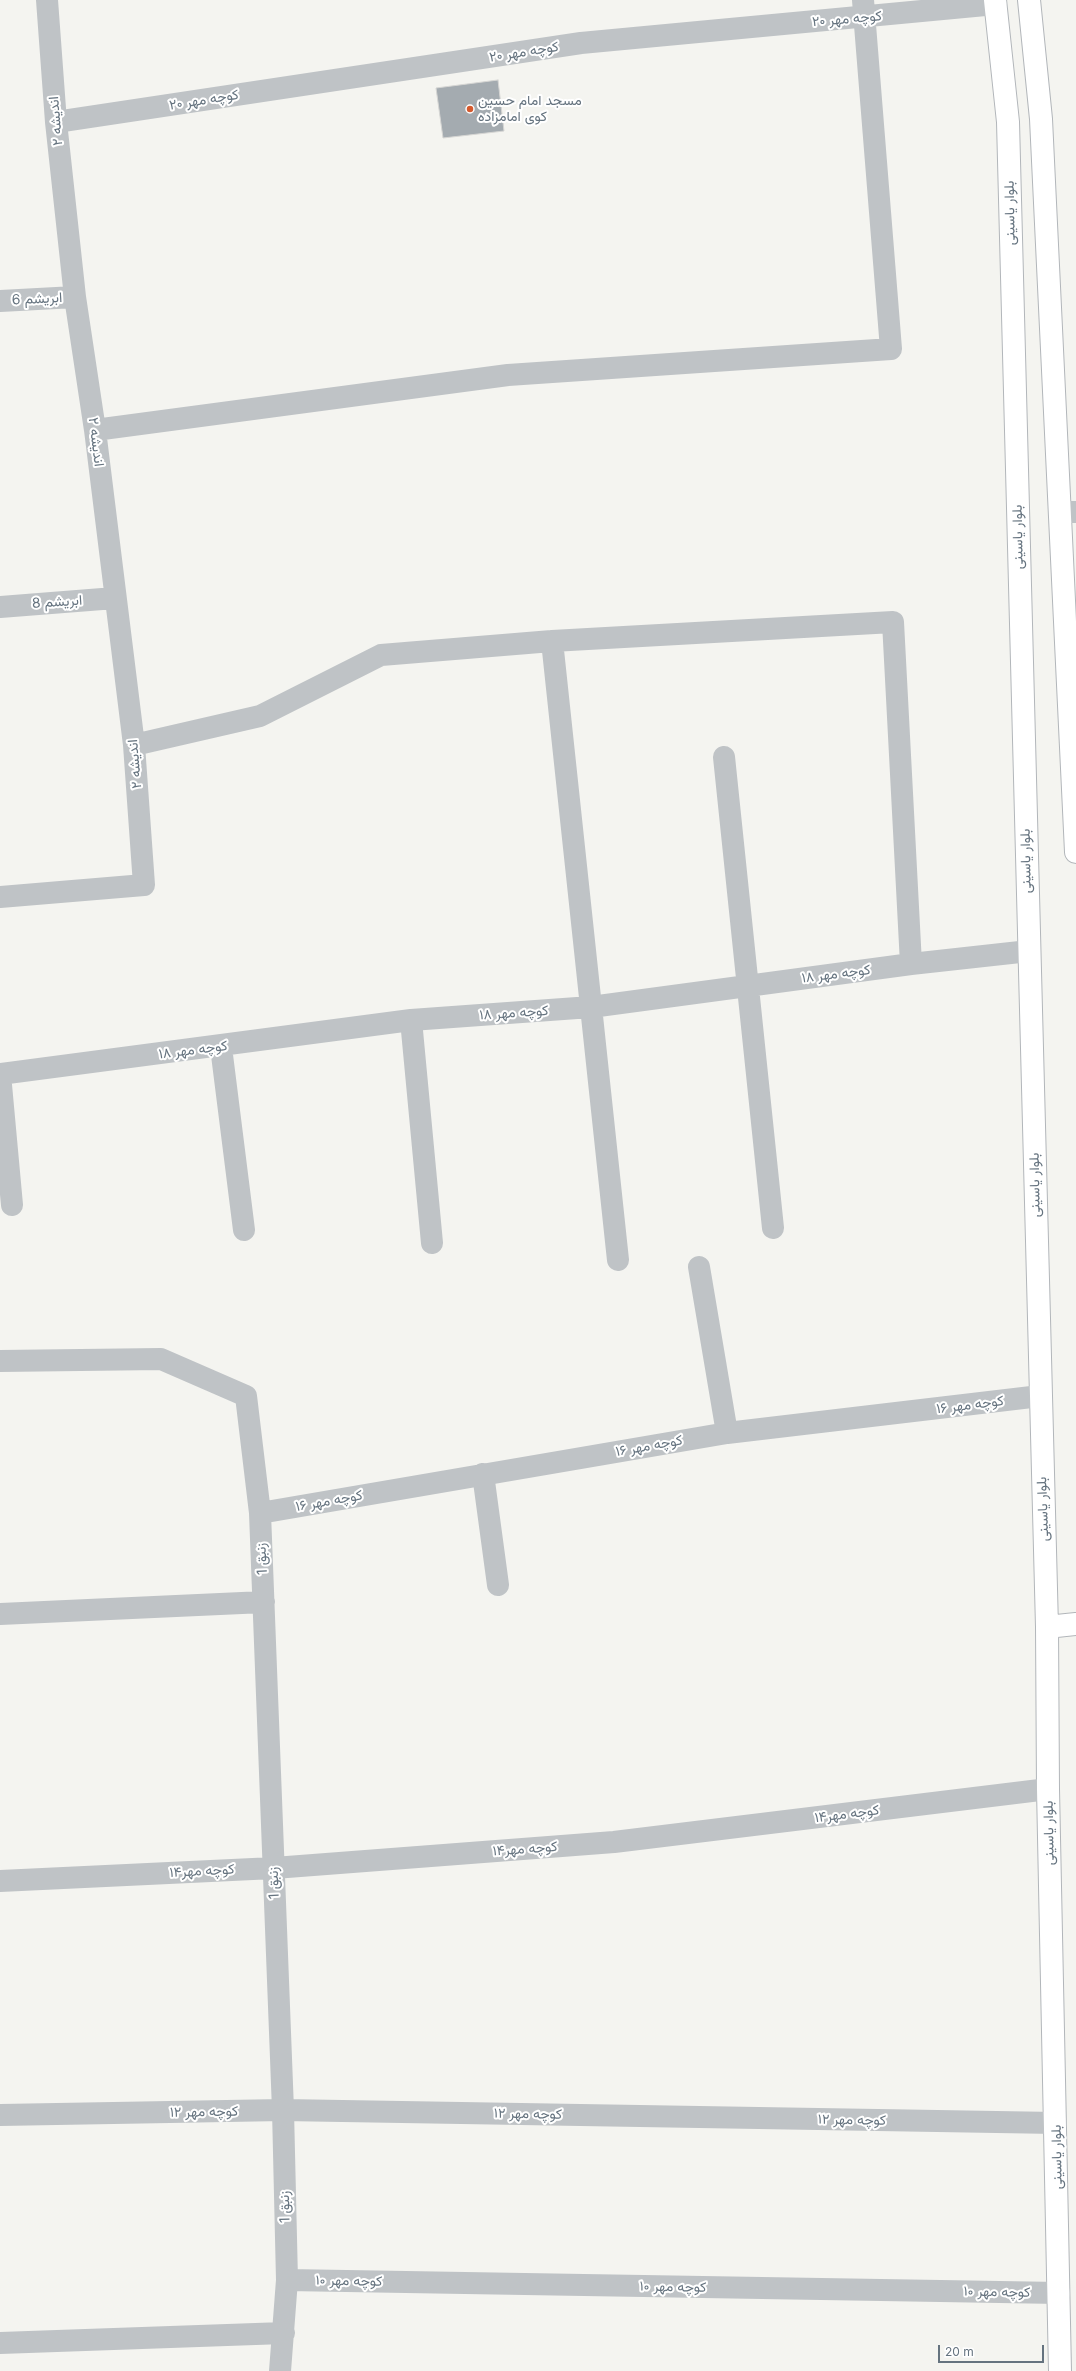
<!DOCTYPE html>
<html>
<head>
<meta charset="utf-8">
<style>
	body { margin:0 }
	#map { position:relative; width:1076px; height:2371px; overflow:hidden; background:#f4f4f0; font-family:Inter,sans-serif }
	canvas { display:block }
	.scale { position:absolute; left:938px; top:2345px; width:106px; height:18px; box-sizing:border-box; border:2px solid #65737f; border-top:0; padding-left:5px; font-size:12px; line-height:14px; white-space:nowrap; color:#65737f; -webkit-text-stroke:3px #fff; paint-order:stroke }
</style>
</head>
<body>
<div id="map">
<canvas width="1076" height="2371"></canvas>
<div class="scale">20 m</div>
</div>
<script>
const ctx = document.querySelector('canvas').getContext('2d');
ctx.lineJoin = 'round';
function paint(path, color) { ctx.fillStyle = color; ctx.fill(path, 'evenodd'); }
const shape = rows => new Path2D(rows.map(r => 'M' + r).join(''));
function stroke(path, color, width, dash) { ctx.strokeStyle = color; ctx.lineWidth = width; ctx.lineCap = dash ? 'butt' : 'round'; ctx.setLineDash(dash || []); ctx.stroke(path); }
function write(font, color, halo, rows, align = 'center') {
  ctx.font = font + ' Inter,Vazirmatn,sans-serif'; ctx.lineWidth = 4; ctx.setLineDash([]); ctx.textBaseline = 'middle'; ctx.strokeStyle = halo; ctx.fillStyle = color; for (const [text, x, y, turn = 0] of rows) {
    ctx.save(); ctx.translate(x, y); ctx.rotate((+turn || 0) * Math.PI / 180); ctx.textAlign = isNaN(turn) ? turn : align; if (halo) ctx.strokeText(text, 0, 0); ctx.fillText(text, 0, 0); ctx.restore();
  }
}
const building = shape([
	[498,80,504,131,443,138,436,88,498,80]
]);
paint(building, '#a4abb0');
stroke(building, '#d5d5d3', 1);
const secondary = shape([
	[995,0,1008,122,1047,1627,1048,1789,1060,2371],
	[1029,0,1041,119,1076,852],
	[1047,1627,1076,1624]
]);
stroke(secondary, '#b2b6ba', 24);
stroke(shape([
	[56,122,581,43,996,4],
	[0,301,75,297],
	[95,430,508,375,891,349,863,0],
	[1060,512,1076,512],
	[0,607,115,598],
	[552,641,618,1260],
	[134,745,260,716,381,655,552,641,893,622,911,964],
	[724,757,773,1228],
	[0,897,144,885,134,745,95,430,75,297,56,122,47,0],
	[411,1020,432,1243],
	[221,1047,244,1230],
	[0,1074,411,1020,591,1007,911,964,1029,951],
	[0,1074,12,1205],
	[699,1267,727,1433],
	[0,1361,161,1359,246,1396,260,1513,283,2110,287,2280,280,2371],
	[483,1474,498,1585],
	[260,1513,727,1433,1040,1396],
	[0,1614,264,1602],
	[0,1881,274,1868,614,1842,1048,1789],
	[0,2115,283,2110,1056,2123],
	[287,2280,1059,2293],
	[0,2343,284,2333]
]), '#bfc3c6', 22);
stroke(secondary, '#fff', 22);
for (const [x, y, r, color] of [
	[470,109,4,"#d55a2e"]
]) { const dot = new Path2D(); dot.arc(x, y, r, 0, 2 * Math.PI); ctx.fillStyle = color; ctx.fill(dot); stroke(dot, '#fff', 1.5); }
write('14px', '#65737f', '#fff', [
	["کوچه مهر ۲۰",847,19,-5],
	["کوچه مهر ۲۰",524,52,-9],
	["کوچه مهر ۲۰",204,100,-9],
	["اندیشه ۲",56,121,-95],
	["بلوار یاسینی",1010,213,-91],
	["ابریشم 6",37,299,-3],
	["اندیشه ۲",96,442,83],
	["بلوار یاسینی",1018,537,-91],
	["ابریشم 8",57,602,-4],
	["اندیشه ۲",135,764,-95],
	["بلوار یاسینی",1026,861,-91],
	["کوچه مهر ۱۸",836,974,-7],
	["کوچه مهر ۱۸",514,1013,-4],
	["کوچه مهر ۱۸",193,1050,-7],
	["بلوار یاسینی",1035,1185,-91],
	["کوچه مهر ۱۶",970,1405,-7],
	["کوچه مهر ۱۶",649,1446,-10],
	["کوچه مهر ۱۶",329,1501,-10],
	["بلوار یاسینی",1043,1509,-92],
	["زنبق 1",262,1559,-93],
	["کوچه مهر۱۴",847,1814,-7],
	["بلوار یاسینی",1049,1833,-91],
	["کوچه مهر۱۴",525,1849,-4],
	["کوچه مهر۱۴",202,1871,-3],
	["زنبق 1",274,1883,-92],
	["کوچه مهر ۱۲",204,2112,-1],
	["کوچه مهر ۱۲",528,2114,1],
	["کوچه مهر ۱۲",852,2120,1],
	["بلوار یاسینی",1057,2157,-91],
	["زنبق 1",285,2207,-91],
	["کوچه مهر ۱۰",349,2281,1],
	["کوچه مهر ۱۰",673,2287,1],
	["کوچه مهر ۱۰",997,2292,1]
]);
write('14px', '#65737f', '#fff', [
	["مسجد امام حسین",478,101],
	["کوی امامزاده",478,117]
], 'left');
</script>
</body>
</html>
